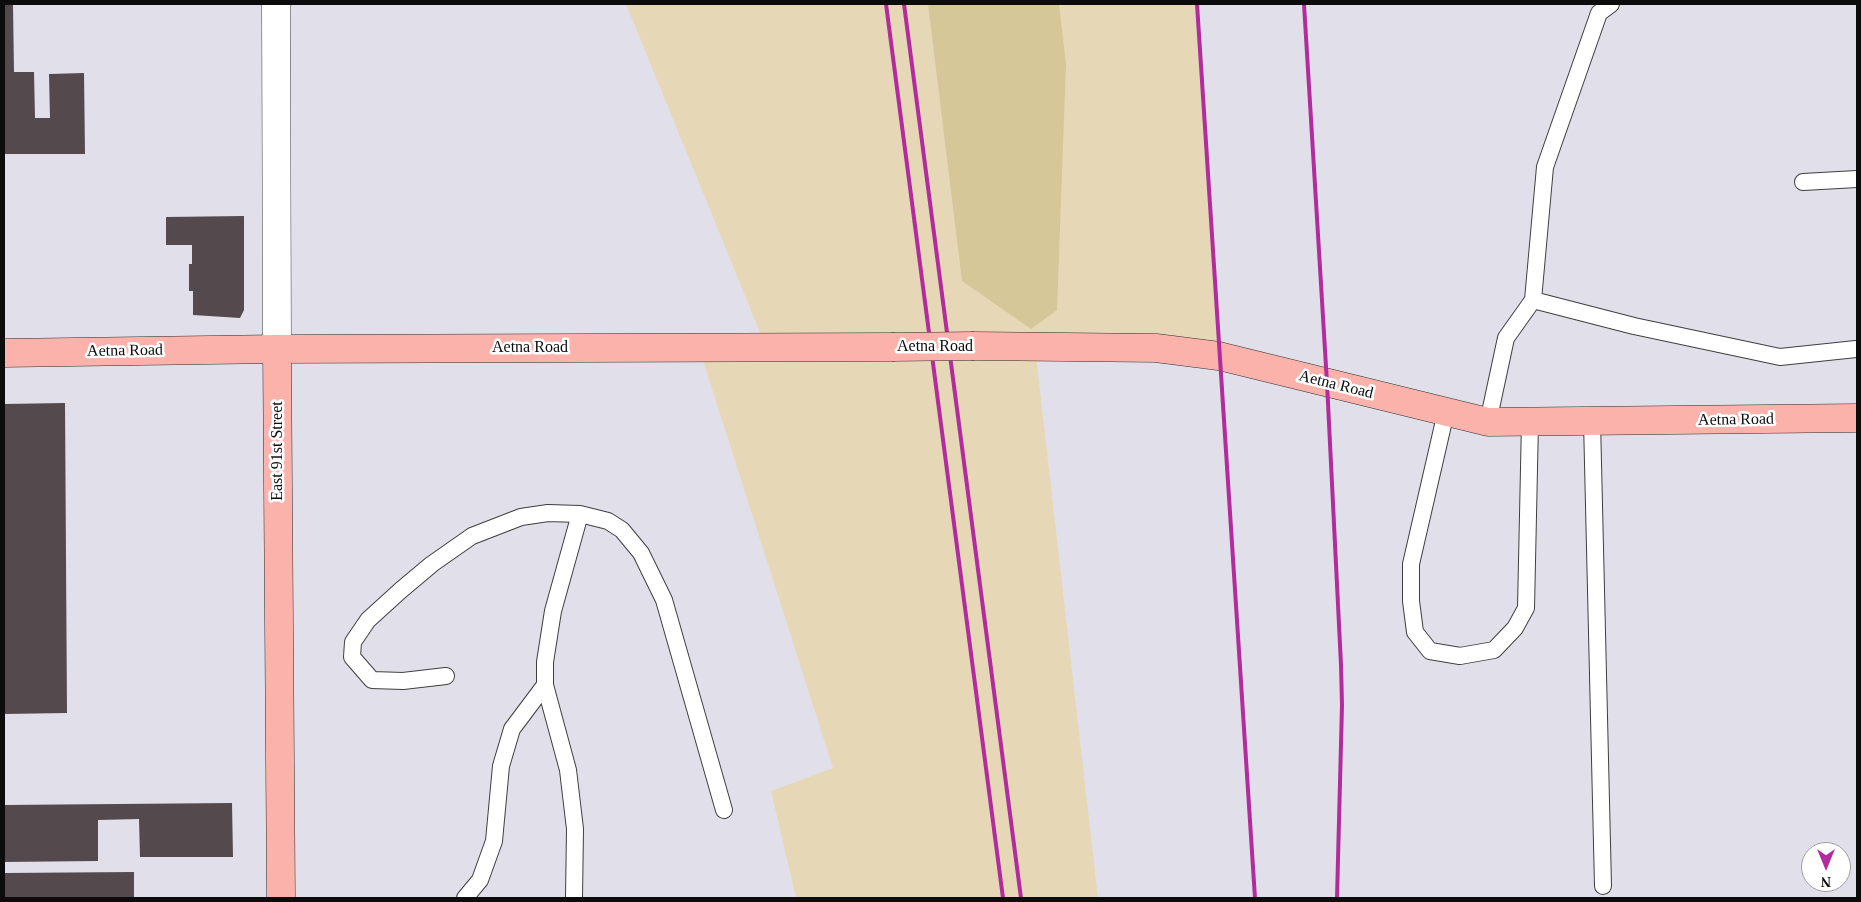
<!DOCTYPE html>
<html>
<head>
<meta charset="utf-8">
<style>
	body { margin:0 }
	#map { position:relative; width:1861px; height:902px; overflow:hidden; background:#feeceb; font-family:"Times New Roman",serif }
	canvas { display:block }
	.frame { position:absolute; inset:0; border:5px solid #0c0c0c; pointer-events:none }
	.north { position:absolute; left:1801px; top:842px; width:50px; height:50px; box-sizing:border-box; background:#fff; border:1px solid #9e9e9e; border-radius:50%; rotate:180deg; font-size:14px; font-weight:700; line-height:20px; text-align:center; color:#0c0c0c }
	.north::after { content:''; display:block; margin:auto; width:18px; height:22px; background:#b32c9d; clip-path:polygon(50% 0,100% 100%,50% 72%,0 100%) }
</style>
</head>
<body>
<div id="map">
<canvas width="1861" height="902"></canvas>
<div class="frame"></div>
<div class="north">N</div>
</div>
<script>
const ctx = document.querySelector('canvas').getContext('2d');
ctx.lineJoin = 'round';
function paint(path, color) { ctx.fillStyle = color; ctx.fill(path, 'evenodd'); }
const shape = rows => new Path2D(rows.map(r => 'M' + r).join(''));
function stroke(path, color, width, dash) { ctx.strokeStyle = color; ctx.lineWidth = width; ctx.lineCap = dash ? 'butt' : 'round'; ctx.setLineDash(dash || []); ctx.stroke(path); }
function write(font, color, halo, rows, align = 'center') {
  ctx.font = font + ' "Times New Roman",serif'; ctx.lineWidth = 5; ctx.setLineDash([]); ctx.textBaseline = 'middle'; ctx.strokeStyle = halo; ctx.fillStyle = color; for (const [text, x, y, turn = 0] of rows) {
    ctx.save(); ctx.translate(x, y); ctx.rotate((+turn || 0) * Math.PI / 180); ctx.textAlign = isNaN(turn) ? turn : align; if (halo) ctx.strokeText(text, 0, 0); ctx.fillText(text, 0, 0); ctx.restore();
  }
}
paint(shape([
	[4,4,1857,4,1857,898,4,898],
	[1811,852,1841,852,1841,882,1811,882]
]), '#e1e0ea');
paint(shape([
	[626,4,1197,4,1219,356,1035,347,1098,898,796,898,771,791,833,768,699,348,766,347]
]), '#e6d8b7');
paint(shape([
	[928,4,1059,4,1066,64,1057,310,1031,329,962,281]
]), '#d6c798');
paint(shape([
	[4,4,13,4,14,72,34,72,35,118,50,118,49,74,84,73,85,154,4,154],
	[244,216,244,310,240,318,193,315,193,291,189,291,189,264,192,264,192,245,166,245,166,217],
	[65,403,67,713,4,714,4,404],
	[232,803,233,857,140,857,139,819,98,820,98,861,4,862,4,805],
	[134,872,134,898,4,898,4,873]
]), '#54494d');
const lane = shape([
	[1803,182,1857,179],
	[1533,300,1634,326,1780,357,1856,349],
	[1446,412,1411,564,1411,601,1415,632,1430,651,1460,656,1494,650,1515,628,1526,608,1530,422],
	[1592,421,1603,886],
	[1488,422,1506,338,1533,300,1545,167,1599,13,1611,4],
	[580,514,608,521,622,530,641,553,664,600,724,810],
	[446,676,403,681,372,680,352,657,353,642,368,620,401,590,432,564,472,536,521,517,548,513,580,514,553,611,545,662,545,685,568,770,575,829,574,898],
	[465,898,480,880,494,841,501,766,512,729,545,685]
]);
const street = shape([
	[276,4,277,349]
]);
const secondary = shape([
	[974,346,1156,348,1219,356,1488,422,1857,418],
	[277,349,281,898],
	[4,353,277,349,892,347]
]);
stroke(lane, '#3f3f3f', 18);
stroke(street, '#3f3f3f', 29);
stroke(secondary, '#2e2e2e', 29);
stroke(lane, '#fff', 16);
stroke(street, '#fff', 28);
stroke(secondary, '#fab2aa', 28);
stroke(shape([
	[886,4,1003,898],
	[904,4,1021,898],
	[1197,4,1255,898],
	[1304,4,1327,383,1341,665,1342,705,1337,898]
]), '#b32c9d', 4);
const secondaryBridge = shape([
	[892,347,974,346]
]);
stroke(secondaryBridge, '#2e2e2e', 29, []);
stroke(secondaryBridge, '#fab2aa', 28);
write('16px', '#0c0c0c', '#fff', [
	["Aetna Road",935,347],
	["Aetna Road",530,348],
	["Aetna Road",125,351,-1],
	["Aetna Road",1336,385,14],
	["Aetna Road",1736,420,-1],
	["East 91st Street",278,451,-90]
]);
</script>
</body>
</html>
